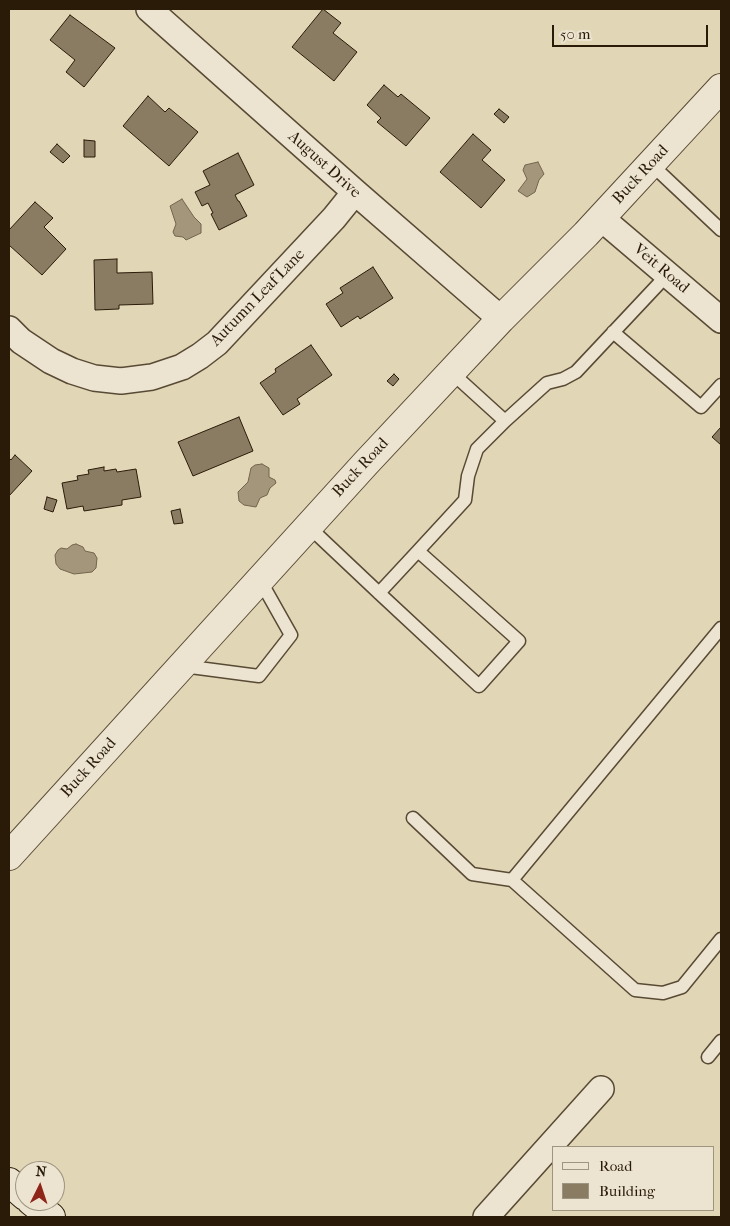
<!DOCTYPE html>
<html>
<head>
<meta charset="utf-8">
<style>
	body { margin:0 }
	#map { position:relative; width:730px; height:1226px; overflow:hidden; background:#e1d6b6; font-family:"IM FELL French Canon",serif }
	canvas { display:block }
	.frame { position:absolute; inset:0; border:10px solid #2a1b09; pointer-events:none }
	.legend { position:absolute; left:552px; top:1146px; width:162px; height:65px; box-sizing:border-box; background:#ece4d0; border:1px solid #9e9480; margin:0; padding:6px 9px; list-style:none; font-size:15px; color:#2a1b09 }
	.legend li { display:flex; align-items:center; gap:10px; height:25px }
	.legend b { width:25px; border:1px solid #9e9480 }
	.north { position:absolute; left:15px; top:1161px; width:50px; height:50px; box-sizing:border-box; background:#ece4d0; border:1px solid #9e9480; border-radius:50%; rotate:4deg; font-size:14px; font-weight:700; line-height:20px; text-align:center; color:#2a1b09 }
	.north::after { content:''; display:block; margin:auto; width:18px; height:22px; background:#8f2418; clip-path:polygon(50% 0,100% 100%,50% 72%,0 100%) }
	.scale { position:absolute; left:552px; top:25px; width:156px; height:22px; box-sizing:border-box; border:2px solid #2a1b09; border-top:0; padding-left:6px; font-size:15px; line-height:18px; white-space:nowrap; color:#2a1b09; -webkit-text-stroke:4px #ece4d0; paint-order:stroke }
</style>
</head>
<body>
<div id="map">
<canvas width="730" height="1226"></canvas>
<div class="frame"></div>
<ul class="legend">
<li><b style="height:6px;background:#ece4d0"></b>Road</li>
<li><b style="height:14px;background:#897c63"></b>Building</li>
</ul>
<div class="north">N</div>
<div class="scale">50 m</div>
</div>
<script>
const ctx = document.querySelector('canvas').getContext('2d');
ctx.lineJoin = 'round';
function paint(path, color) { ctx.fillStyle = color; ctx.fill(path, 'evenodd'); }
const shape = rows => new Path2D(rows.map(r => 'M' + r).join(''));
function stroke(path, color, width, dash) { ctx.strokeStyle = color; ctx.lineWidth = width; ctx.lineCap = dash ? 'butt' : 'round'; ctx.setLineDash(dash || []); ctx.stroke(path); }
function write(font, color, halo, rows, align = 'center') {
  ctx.font = font + ' "IM FELL French Canon",serif'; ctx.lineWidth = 5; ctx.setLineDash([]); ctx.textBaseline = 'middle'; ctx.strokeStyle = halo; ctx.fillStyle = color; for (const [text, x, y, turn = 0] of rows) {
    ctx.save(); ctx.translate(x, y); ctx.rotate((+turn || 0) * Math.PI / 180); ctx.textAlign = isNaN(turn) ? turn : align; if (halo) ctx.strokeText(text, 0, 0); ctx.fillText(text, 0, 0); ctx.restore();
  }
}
const water = shape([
	[538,162,544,174,539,180,535,192,527,197,518,191,527,179,523,170,525,165,538,162],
	[182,199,194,217,201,224,201,233,186,240,183,237,175,236,173,232,176,224,170,206,182,199],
	[262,464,269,468,269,477,275,480,276,483,270,488,267,495,260,498,256,507,244,505,239,501,238,492,248,482,251,468,255,465,262,464],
	[76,544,83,547,85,551,94,553,97,558,96,568,92,572,74,574,60,569,56,564,55,555,58,550,61,548,67,549,72,545,76,544]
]);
paint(water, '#a3967b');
stroke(water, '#73654d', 1);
const building = shape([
	[323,9,341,23,333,33,357,52,334,81,292,47,323,9],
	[70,15,115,48,84,87,66,72,75,60,50,40,70,15],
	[384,85,398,97,401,94,430,118,406,146,377,122,381,118,367,105,384,85],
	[148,96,165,112,169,108,198,132,169,166,123,126,148,96],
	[499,109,509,117,504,123,494,114,499,109],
	[473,134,491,150,482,160,505,180,481,208,440,172,473,134],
	[84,140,95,141,95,157,84,157,84,140],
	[57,144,70,156,63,163,50,152,57,144],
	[238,153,254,185,235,195,238,201,239,201,247,216,219,230,211,214,213,213,208,203,202,206,195,192,210,185,203,171,238,153],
	[35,202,53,218,44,227,66,249,42,275,9,245,9,230,35,202],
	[117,259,117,273,152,272,153,304,119,305,119,309,95,310,94,260,117,259],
	[373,267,393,298,360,319,358,316,341,327,326,304,343,293,340,288,373,267],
	[311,345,332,375,297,399,300,404,283,415,260,383,276,372,275,369,311,345],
	[394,374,399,379,393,386,387,381,394,374],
	[239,417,253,451,193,476,178,442,239,417],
	[721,427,721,445,712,437,721,427],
	[15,455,32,471,9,496,9,458,11,460,15,455],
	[104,467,104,471,116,469,117,472,136,469,141,497,122,500,122,505,84,511,83,506,67,509,62,483,78,480,77,476,89,474,88,470,104,467],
	[47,497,57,500,53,512,44,509,47,497],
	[180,509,183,523,174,524,171,511,180,509]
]);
paint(building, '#897c63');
stroke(building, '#2a1b09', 1);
const service = shape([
	[651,164,721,230],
	[613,332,701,407,721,385],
	[505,421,547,383,563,379,576,372,668,274],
	[308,526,379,593,479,686,519,641,418,551,379,593],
	[418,551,465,500,468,476,477,449,505,421,451,372],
	[721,628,512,880,635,990,663,993,682,987,721,939],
	[183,666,259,676,291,635,260,580],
	[413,818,472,874,512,880],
	[708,1057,721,1041]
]);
const minor = shape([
	[149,9,355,192,501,319],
	[601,218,721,320],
	[9,329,21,341,51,361,72,371,94,378,121,381,152,377,182,367,200,356,217,343,334,218,355,192],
	[486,1217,601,1089]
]);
const tertiary = shape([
	[9,856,366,463,501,319,586,234,721,88]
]);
const secondary = shape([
	[9,1182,25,1196],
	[31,1201,51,1217]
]);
stroke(service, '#584a34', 15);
stroke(minor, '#584a34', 28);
stroke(tertiary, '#584a34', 30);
stroke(secondary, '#2a1b09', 30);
stroke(service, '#ece4d0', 12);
stroke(minor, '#ece4d0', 25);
stroke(tertiary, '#ece4d0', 28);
stroke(secondary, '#ece4d0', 28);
write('16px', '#2a1b09', '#ece4d0', [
	["August Drive",324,165,42],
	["Buck Road",641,175,-47],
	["Veit Road",661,269,40],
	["Autumn Leaf Lane",258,298,-46],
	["Buck Road",361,468,-47],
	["Buck Road",89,768,-48]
]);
</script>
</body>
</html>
